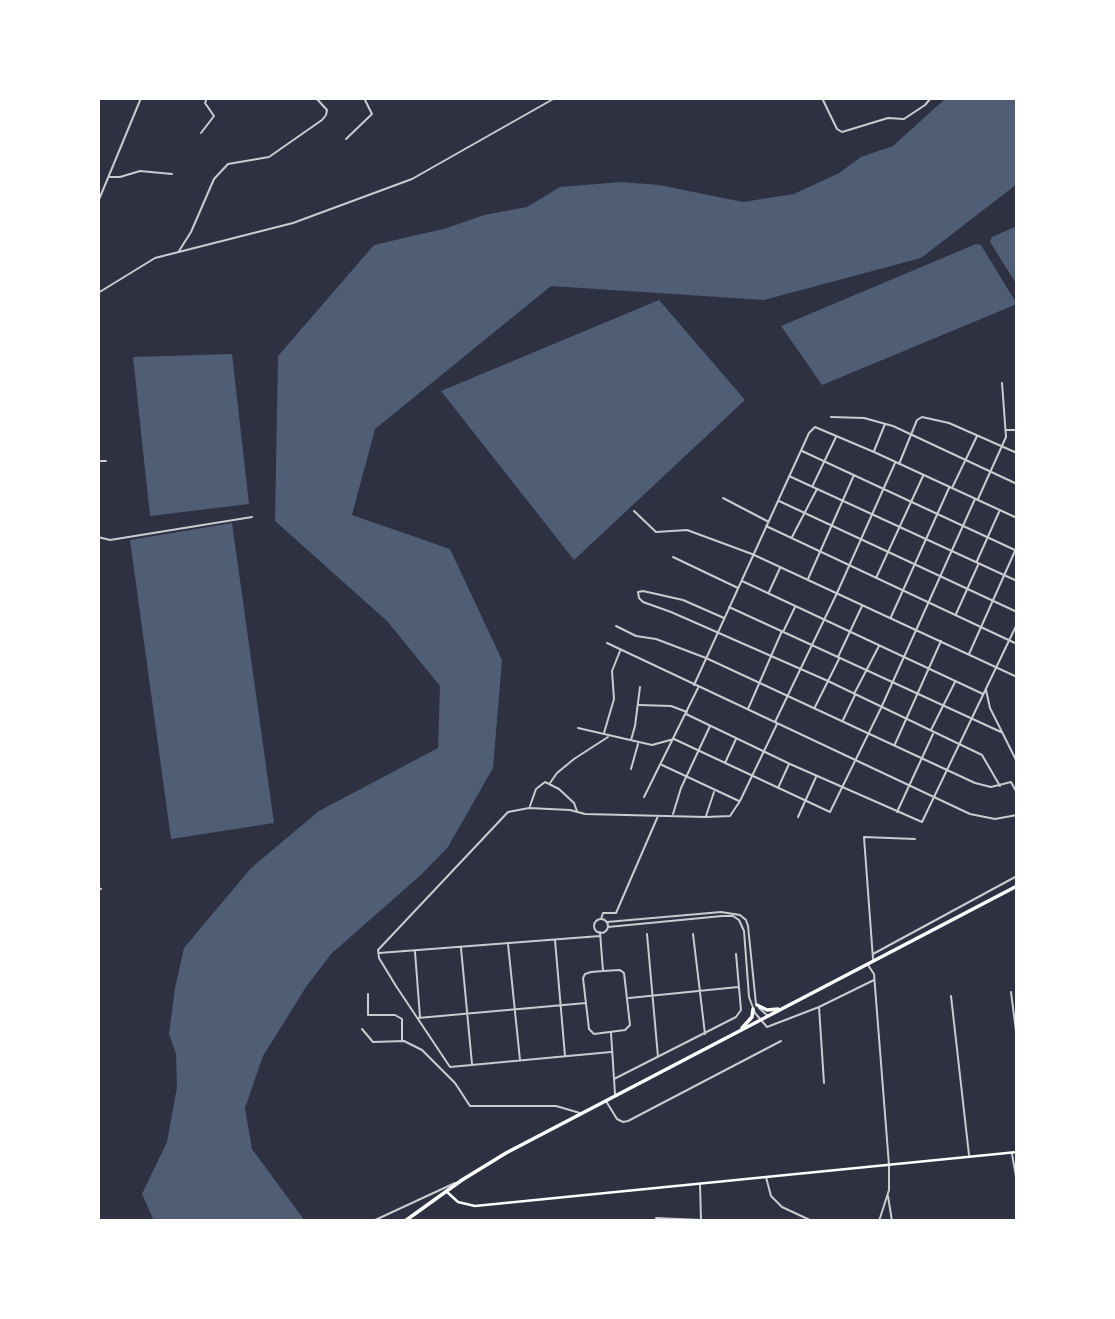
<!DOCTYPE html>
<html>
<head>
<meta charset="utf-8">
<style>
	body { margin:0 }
	#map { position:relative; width:1115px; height:1319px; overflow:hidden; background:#2d3142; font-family:"PT Sans",sans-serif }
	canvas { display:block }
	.frame { position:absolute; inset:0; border:100px solid #fff; pointer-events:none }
</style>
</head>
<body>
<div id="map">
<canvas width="1115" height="1319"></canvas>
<div class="frame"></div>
</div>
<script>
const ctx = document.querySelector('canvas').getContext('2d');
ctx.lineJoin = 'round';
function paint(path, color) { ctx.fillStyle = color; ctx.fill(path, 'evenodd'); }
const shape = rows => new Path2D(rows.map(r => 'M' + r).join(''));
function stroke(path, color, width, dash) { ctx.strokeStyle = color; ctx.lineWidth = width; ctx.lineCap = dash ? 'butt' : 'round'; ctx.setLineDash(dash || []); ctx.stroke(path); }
paint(shape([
	[946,98,1017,98,1017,184,921,258,764,300,551,286,375,429,352,515,450,549,502,660,493,768,448,847,422,874,331,954,306,987,263,1056,245,1108,252,1149,305,1221,154,1221,142,1194,167,1142,177,1087,176,1054,169,1034,175,988,184,948,251,868,319,811,438,748,440,686,387,621,275,521,278,356,374,245,447,228,484,215,527,207,560,187,622,182,659,185,743,202,794,194,839,173,861,157,893,146],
	[1017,226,1017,285,990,242,992,237],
	[976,244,981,245,1017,304,822,385,781,326],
	[659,300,745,400,574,560,441,391],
	[232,354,249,504,150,516,133,357],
	[232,523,274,823,171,839,130,540]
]), '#4f5d75');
stroke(shape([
	[822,98,837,129,842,132,888,118,904,119,925,105,931,98],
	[201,133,214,116,205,103,207,98],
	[346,139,372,114,364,98],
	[109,177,120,177,140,171,172,174],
	[98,202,141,98],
	[179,251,191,232,214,179,228,164,269,157,322,120,326,115,327,110,316,98],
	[98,293,155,258,293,223,412,179,555,98],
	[831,417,864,418,893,426,1017,484],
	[1007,430,1017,430],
	[802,451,1017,551],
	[874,451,885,424],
	[98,461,106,461],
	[899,464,917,420,922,417,949,423,1017,453],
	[789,476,1017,581],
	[813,485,836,437],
	[952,488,977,436],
	[723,498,767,521],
	[978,499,1006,437,1002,383],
	[779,501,1017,612],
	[634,511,656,532,687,530,752,554,1017,677],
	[766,526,1017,644],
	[98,537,110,540,252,517],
	[792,537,817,489],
	[673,557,738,588],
	[977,561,999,512],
	[876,578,923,476],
	[808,579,854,475],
	[742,581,983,694],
	[769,592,780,568],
	[729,607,1001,732],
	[956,614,978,565],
	[891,617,949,488],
	[724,618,683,600,643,591,638,592,639,598,643,602,671,612,828,681,982,755,1000,786],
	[616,626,636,636,656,639,706,658,975,783,991,787,1011,782,1017,793],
	[784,630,795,607],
	[607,643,970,814,995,819,1017,815],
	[969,654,1015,551],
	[838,657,862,606],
	[694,685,809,433,815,427,874,452,1017,518],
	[986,690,990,708,1017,762],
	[854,694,879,646],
	[639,705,671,706,687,712],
	[815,707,839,659],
	[748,709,782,631],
	[686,714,790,764,922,822,1017,624],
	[843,720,855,695],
	[775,722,837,593,895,463],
	[578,728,652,745,674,739,830,812,881,708,975,499],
	[931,730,955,682],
	[604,733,614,699,612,671,620,651],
	[631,740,635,726,640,687],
	[895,744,941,641],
	[725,763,736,739],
	[662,765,739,801],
	[631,769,638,744],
	[550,783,557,773,574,759,608,737],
	[778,788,789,764],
	[644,797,698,688],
	[530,806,536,789,545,782,559,789,574,803,577,811],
	[897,812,933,734],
	[673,814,681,788,710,726],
	[706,816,714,792],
	[798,817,816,777],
	[98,888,101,889],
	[601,919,603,913,616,913,658,816],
	'594 926a7 7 0 1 1 14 0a7 7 0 1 1-14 0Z',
	[607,922,721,912,740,915,746,920,748,926,756,1004],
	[608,927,722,916,733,916,739,920,744,931,749,997,755,1013,767,1027,819,1007,874,980],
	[600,932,603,971,591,972,585,974,583,978,589,1029,594,1034,625,1030,630,1025,624,973,620,970,603,971],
	[647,934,658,1057],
	[693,934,705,1034],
	[555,940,565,1056],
	[508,944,520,1060],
	[461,948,472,1064],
	[415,952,420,1017],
	[379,953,600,936],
	[873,954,1017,876],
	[873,959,864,837,915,839],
	[868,965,874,974,889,1165,889,1190,879,1221],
	[1011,992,1017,1039],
	[368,994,368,1015,395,1015,402,1019,402,1041],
	[951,996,969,1155],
	[629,998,738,987],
	[819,1007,824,1083],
	[759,1008,768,1016],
	[418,1018,586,1003],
	[362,1029,373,1042,404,1041,422,1050,455,1083,470,1106,556,1106,580,1113],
	[611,1033,615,1094],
	[611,1052,450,1067,396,986,379,958,378,950,508,812,529,808,570,810,585,814,706,817,730,816,740,801,777,724],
	[614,1079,736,1017,741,1010,736,954],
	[606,1101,617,1119,623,1122,628,1121,781,1041],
	[1012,1154,1017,1182],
	[766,1177,771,1196,782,1207,812,1221],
	[700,1184,701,1221],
	[888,1196,892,1221],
	[656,1218,701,1220],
	[373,1221,455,1183]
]), '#caccd0', 2);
stroke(shape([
	[446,1191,458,1202,475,1206,1017,1152]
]), '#fff', 2.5);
stroke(shape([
	[757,1005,767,1010,778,1009],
	[742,1028,752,1017,753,1009],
	[405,1221,462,1180,506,1153,1017,886]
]), '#fff', 3.5);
</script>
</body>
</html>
